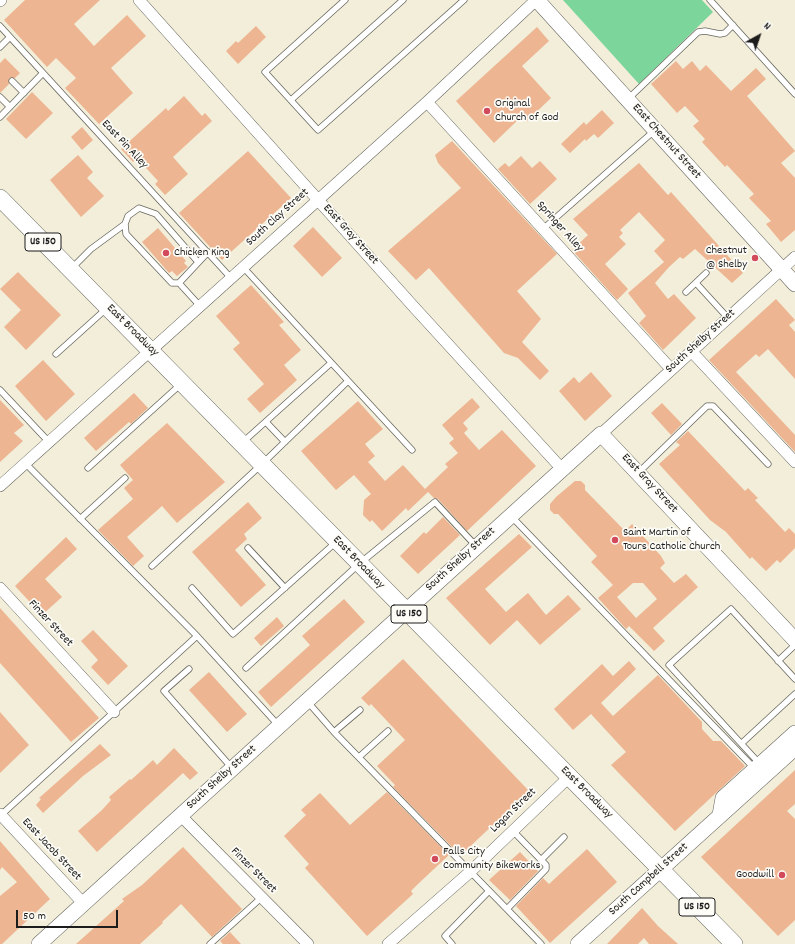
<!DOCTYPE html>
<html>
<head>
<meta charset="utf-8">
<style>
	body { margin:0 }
	#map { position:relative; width:795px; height:944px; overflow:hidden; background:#f2eeda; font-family:Dekko,sans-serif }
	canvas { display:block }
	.north { position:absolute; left:739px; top:16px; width:40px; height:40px; -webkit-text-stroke:3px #fdfcf7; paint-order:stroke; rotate:40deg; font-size:11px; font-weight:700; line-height:16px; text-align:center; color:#1c1c1c }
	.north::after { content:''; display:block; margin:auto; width:14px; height:18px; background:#1c1c1c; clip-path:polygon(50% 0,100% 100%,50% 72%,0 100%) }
	.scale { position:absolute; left:16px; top:910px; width:102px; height:18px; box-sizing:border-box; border:2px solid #1c1c1c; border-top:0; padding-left:5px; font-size:12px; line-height:14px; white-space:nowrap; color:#1c1c1c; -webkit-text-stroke:3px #fdfcf7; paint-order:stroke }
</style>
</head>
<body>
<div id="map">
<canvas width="795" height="944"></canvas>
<div class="north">N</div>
<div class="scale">50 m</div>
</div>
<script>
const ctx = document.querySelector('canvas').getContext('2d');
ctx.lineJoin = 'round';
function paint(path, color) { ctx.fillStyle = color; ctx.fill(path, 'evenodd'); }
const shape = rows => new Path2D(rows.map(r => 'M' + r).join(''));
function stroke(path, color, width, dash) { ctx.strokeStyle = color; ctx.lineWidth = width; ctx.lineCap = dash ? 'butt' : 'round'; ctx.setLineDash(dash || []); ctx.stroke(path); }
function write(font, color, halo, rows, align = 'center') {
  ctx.font = font + ' Dekko,sans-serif'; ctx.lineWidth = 3.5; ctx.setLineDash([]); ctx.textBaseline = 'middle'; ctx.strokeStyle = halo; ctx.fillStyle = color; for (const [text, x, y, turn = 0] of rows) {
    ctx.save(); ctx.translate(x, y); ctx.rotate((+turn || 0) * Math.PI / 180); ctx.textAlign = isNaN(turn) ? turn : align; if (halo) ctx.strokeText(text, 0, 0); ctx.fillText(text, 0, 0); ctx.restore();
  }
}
paint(shape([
	[563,0,702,0,713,12,639,84]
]), '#7cd59b');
paint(shape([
	[25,0,100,0,74,24,94,46,127,15,146,36,111,68,133,93,99,124,65,88,76,78,56,58,47,67,4,20],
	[256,26,266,37,238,64,226,51,236,41,238,43],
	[537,27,549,41,522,66,551,98,526,122,521,117,494,143,456,101],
	[5,58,20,73,15,78,9,78,9,84,0,93,0,63],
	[676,61,683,69,692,61,700,71,706,65,731,91,756,68,766,79,747,96,795,151,781,163,795,178,795,230,781,242,766,224,771,221,749,198,754,194,727,165,725,167,702,142,705,139,693,126,699,121,685,106,677,113,651,84],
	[32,92,53,113,26,139,6,119],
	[184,96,202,116,205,113,212,121,173,157,188,174,165,195,155,184,158,181,137,158,133,162,121,149,166,108,168,111],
	[602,110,614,123,598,138,594,134,586,141,585,139,570,153,561,144,584,122,586,125],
	[82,127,93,140,82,150,71,137],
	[452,141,557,254,517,291,541,319,522,342,549,371,540,380,518,358,504,353,429,268,416,280,388,251,461,188,438,163,435,155],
	[248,151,291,198,222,260,179,213],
	[78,155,93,172,87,178,104,196,81,217,50,180],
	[521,156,532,168,540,161,557,179,530,204,498,169,505,163,509,167],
	[639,163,668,195,671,192,743,273,732,283,695,249,683,259,680,257,669,267,655,283,668,299,674,294,696,318,663,350,639,323,646,316,628,293,664,262,654,251,665,240,639,212,620,230,623,233,619,237,626,244,605,264,628,289,617,300,572,250,588,235,573,219],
	[313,227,342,258,322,277,293,246],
	[158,228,186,261,184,263,188,267,177,276,172,271,169,273,142,242],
	[18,272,61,315,26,350,4,327,21,310,0,289],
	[251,285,284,322,279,325,301,350,284,365,297,380,260,413,247,399,264,384,233,349,240,343,216,316],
	[776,299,795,320,789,325,795,332,795,379,768,349,759,357,756,354,736,372,795,435,795,452,709,360],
	[43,360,75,394,46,421,15,386],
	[591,372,612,396,585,421,559,391,574,377,579,383],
	[134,393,148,408,131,424,129,422,96,451,84,438],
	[472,398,480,407,463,423,468,429,464,433,479,450,502,430,536,466,467,531,438,499,434,498,428,492,408,511,406,508,382,531,372,520,370,522,363,515,364,500,371,494,354,475,336,490,301,451,358,401,383,429,365,444,375,456,368,462,385,481,403,465,425,489,448,467,445,464,458,453,449,443,454,439,442,425],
	[0,400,24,425,14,433,23,441,0,462],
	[662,403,682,424,671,435,651,413],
	[167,423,225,482,177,523,162,506,127,537,144,556,133,566,98,530,133,499,124,488,133,480,120,465],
	[688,431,745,491,748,488,758,498,755,500,785,532,789,528,795,534,795,548,780,563,777,560,766,571,752,557,750,559,726,532,710,520,659,464,680,445,676,442],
	[575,481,581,481,585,485,585,490,625,531,632,524,661,556,665,563,660,568,674,583,686,574,698,587,653,628,665,641,654,651,629,626,626,629,598,598,613,585,591,562,597,556,558,514,554,514,550,510,550,504,556,497],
	[633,583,643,583,657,599,636,618,617,597],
	[248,502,262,518,244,534,247,539,235,550,266,585,241,607,192,552],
	[443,517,460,535,418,574,400,556,424,532,426,534],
	[519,534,532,547,485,589,506,612,528,593,546,615,568,595,581,609,540,645,517,620,490,645,446,598],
	[66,537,77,549,45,579,62,597,42,615,15,586],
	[344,599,365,622,271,707,258,692,310,645,302,636],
	[0,608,99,718,71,742,0,663],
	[277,617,284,626,261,646,254,638],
	[93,630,128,666,108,685,91,667,98,660,81,641],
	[403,659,529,791,462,854,456,848,455,850,393,787,395,785,377,766,405,740,371,704,369,706,361,698],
	[629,661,636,669,601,703,613,716,658,675,702,722,702,729,713,741,721,741,745,766,675,831,611,765,626,752,591,714,573,730,554,709,602,664,613,676],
	[209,672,247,714,227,732,189,690],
	[0,712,29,745,0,773],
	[100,744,111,755,83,776,43,813,36,805,41,799,39,798],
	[174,748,198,773,190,780,183,773,97,852,78,831,102,810,111,800,109,797,130,779,131,780,153,760,157,765],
	[795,770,795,804,787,811,795,819,795,920,778,936,701,857],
	[387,792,449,855,419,883,411,891,413,894,367,936,305,868,309,864,284,836,306,815,301,810,320,793,350,825],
	[0,841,50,899,2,944,0,944,0,896,17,882,2,867,0,870],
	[183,847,242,909,237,914,212,937,181,904,162,922,163,923,140,944,76,944,124,901,122,899,142,885],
	[587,849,617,882,550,943,516,906,543,878,549,884],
	[520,852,538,871,510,900,489,880],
	[642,908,658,926,678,944,649,944,644,938,638,944,607,944],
	[230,932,241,944,223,944,220,941]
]), '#edb591');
const lane = shape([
	[345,0,265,72,318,130,464,0],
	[710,0,795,94],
	[0,26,231,278],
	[0,47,10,37],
	[12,81,24,93],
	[0,97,10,107],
	[628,99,698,32,705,31,720,34,725,33,733,25],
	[291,100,403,0],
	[0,117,43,73],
	[543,229,654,131],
	[198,262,156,214,139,208,128,216,125,224,126,234,172,283,179,283,208,252],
	[243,267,412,450],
	[71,269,91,249,125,224],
	[179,283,200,306],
	[696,283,728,318],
	[686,292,706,273],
	[56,354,106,309],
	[0,390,49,442],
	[266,422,285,442],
	[243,442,331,363],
	[25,463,197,636,279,726],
	[88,468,181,384],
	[638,473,707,406,713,406,768,464],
	[511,516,755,769],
	[80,519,125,478],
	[248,548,285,588],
	[152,566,262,464,348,381],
	[192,588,233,634,335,543],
	[778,661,795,645],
	[246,668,359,564,435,502,476,546],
	[189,669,164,691,232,768],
	[307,701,334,732,541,944],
	[334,732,360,710],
	[742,743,795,694],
	[359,757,388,731],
	[759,763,669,665,731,609,795,679],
	[0,816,197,636],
	[541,860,564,837],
	[507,909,546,869,546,865,513,831],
	[210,944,261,898],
	[452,944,445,936,489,891]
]);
const street = shape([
	[139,0,413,306,562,469],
	[0,1,1,0],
	[427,102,671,369],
	[691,351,795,462],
	[601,434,795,257],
	[0,486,427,102,536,0],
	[0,588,114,712],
	[0,814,83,903],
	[181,816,308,944],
	[388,944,470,872,569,777]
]);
const secondary = shape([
	[537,0,795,284],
	[720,815,723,798,795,733],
	[39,944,601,434,795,640],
	[578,944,795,748]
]);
const primary = shape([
	[0,198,734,944]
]);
stroke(lane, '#67665e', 7);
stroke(street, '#67665e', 12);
stroke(secondary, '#67665e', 16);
stroke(primary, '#67665e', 18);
stroke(lane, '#fff', 5.5);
stroke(street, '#fff', 11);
stroke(secondary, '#fff', 15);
stroke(primary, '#fff', 17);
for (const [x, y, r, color] of [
	[487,111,4,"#d1495b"],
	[166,253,4,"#d1495b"],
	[755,258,4,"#d1495b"],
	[615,540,4,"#d1495b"],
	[435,859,4,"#d1495b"],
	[782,875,4,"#d1495b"]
]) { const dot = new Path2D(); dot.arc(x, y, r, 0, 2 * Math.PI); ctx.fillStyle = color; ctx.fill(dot); stroke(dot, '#fdfcf7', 1.5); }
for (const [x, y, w] of [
	[43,242,36],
	[409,614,36],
	[697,907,36]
]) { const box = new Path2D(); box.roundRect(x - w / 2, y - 9, w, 18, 3); ctx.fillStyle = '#fdfcf7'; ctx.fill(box); stroke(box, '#1c1c1c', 1); }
write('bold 11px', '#1c1c1c', null, [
	["US 150",43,242],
	["US 150",409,614],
	["US 150",697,907]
]);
write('12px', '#1c1c1c', '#fdfcf7', [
	["Original",495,104],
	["Church of God",495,118],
	["Chestnut",747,251,"right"],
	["@ Shelby",747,265,"right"],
	["Chicken King",174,253],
	["Saint Martin of",623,533],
	["Tours Catholic Church",623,547],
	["Falls City",443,852],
	["Community BikeWorks",443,866],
	["Goodwill",774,875,"right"]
], 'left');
write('12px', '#1c1c1c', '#fdfcf7', [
	["East Chestnut Street",666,142,48],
	["East Pin Alley",124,145,47],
	["South Clay Street",278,218,-42],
	["Springer Alley",559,227,48],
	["East Gray Street",350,235,48],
	["East Broadway",132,331,45],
	["South Shelby Street",701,342,-42],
	["East Gray Street",649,484,47],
	["South Shelby Street",461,560,-42],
	["East Broadway",358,563,46],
	["Finzer Street",50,624,47],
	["South Shelby Street",222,778,-42],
	["East Broadway",586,793,45],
	["Logan Street",514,811,-44],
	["East Jacob Street",51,850,47],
	["Finzer Street",253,871,45],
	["South Campbell Street",649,880,-42]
]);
</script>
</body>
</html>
